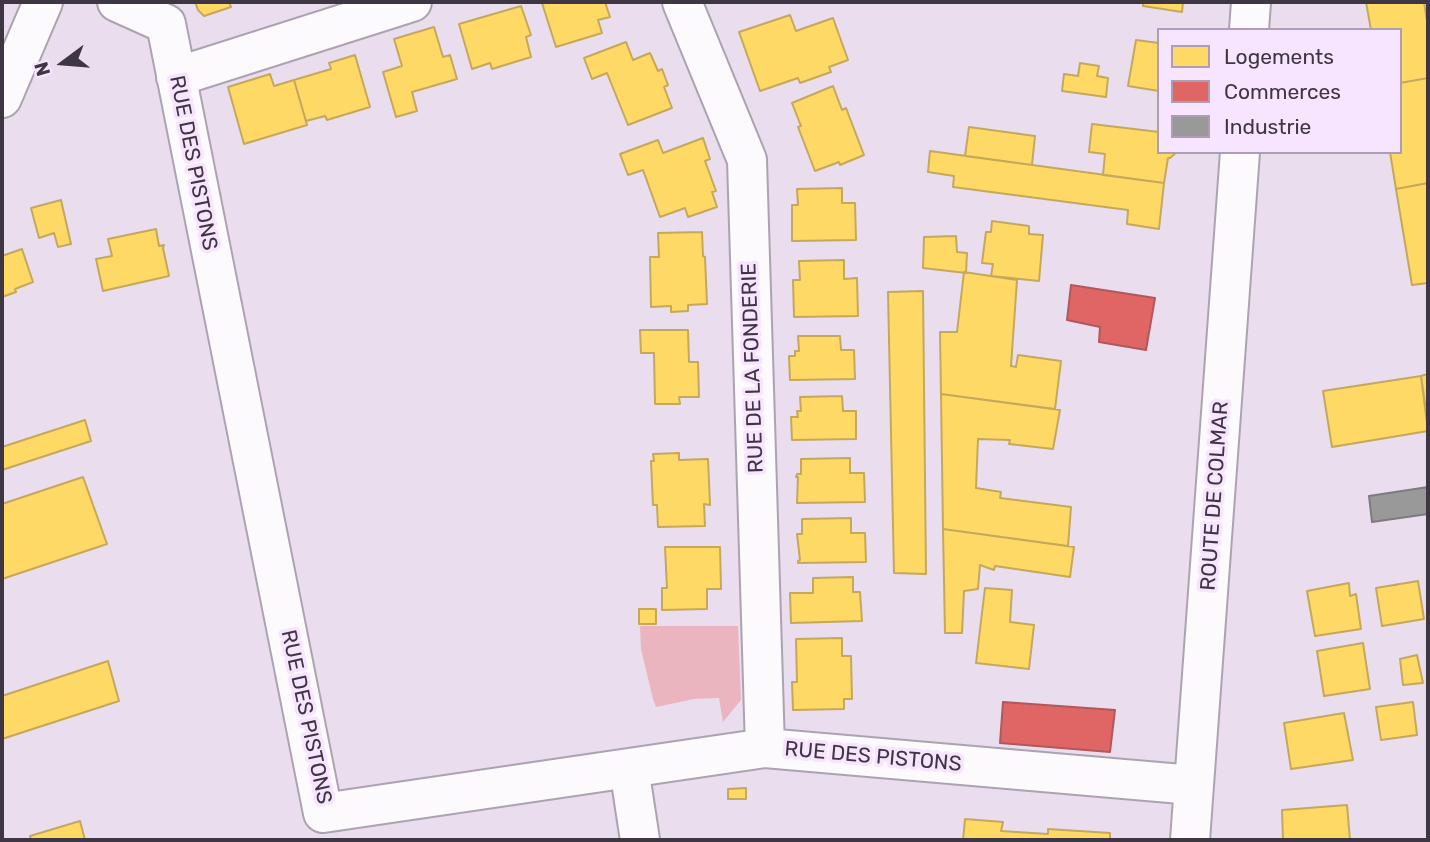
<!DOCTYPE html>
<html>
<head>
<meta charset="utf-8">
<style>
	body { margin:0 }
	#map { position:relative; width:1430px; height:842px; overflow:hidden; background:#e9ddee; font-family:Rubik,sans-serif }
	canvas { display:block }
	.frame { position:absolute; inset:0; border:4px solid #3f3643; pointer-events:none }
	.legend { position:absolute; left:1157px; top:28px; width:245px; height:126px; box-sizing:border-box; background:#f7e4ff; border:2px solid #ad9eb4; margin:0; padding:9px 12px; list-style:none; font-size:21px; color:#3f3643 }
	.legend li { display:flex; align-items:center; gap:14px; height:35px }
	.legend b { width:35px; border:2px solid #ad9eb4 }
	.north { position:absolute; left:28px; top:28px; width:70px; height:70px; -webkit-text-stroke:5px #f7e4ff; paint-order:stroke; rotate:254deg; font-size:19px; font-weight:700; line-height:28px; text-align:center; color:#3f3643 }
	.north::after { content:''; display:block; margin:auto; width:24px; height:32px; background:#3f3643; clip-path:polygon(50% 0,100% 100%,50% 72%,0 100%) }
</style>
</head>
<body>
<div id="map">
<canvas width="1430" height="842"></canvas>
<div class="frame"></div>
<ul class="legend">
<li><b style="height:19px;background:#ffd966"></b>Logements</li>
<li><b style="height:19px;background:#e06666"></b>Commerces</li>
<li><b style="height:19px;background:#999"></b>Industrie</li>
</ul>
<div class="north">N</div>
</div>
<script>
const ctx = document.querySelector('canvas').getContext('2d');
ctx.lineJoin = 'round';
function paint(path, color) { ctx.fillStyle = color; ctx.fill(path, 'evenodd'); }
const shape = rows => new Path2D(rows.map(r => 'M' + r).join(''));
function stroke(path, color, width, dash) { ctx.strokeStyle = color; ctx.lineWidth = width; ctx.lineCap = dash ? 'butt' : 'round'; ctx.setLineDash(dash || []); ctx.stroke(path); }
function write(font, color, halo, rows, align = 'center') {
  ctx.font = font + ' Rubik,sans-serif'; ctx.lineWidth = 7; ctx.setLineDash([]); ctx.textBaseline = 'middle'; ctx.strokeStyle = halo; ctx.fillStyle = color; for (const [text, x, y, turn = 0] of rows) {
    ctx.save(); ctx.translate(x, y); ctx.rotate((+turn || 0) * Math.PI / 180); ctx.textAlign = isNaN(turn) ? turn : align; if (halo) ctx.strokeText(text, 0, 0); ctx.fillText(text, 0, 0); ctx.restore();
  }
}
paint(shape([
	[640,626,738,626,741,700,723,722,719,698,694,699,656,707,653,699,641,649]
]), '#ebb5c0');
const homes = shape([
	[195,2,229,2,231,7,204,16,198,10,195,2],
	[545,2,605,2,610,17,598,20,602,33,556,47,542,3,545,2],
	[1143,2,1183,2,1182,12,1143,6,1143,2],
	[1366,2,1424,2,1428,27,1428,78,1400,83,1400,30,1371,30,1366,2],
	[521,6,531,35,526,37,531,57,492,69,490,63,472,69,459,24,521,6],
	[790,15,796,31,833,18,848,60,829,67,831,72,800,83,798,78,760,91,739,32,790,15],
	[434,27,443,57,450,55,457,79,412,92,417,111,396,117,383,72,402,66,394,39,434,27],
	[1136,40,1159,43,1159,91,1128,86,1136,40],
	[626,42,633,60,650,53,658,71,662,69,668,85,664,87,672,108,628,125,607,73,592,79,584,58,626,42],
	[355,55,370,107,327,120,325,116,306,121,294,80,331,69,329,63,355,55],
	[1080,63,1099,66,1097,76,1108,78,1106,97,1062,91,1064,74,1078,76,1080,63],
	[270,74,274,86,294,80,307,125,244,144,228,87,270,74],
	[1428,78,1428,183,1396,189,1390,152,1400,152,1400,83,1428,78],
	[833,86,842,110,846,108,864,155,840,165,839,162,815,171,798,127,801,126,792,103,833,86],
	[1092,124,1159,132,1159,152,1177,152,1170,158,1168,158,1164,183,1103,175,1105,154,1089,152,1092,124],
	[969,127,1035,136,1032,165,965,156,969,127],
	[703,138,710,159,705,161,716,191,712,192,717,207,688,217,685,208,660,217,643,170,628,175,620,154,658,140,663,153,703,138],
	[930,151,1164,183,1159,229,1127,224,1128,210,953,187,954,176,928,172,930,151],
	[1428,183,1428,283,1412,285,1396,189,1428,183],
	[842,188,842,203,855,203,856,240,792,241,792,205,798,205,797,189,842,188],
	[61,200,71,244,58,247,54,233,39,238,31,208,61,200],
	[992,221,1029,226,1029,234,1043,235,1039,281,991,276,993,264,982,263,986,232,991,232,992,221],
	[156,229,159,246,164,245,163,248,169,276,103,291,96,259,112,256,108,239,156,229],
	[702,232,703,256,705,257,707,304,688,305,688,311,671,312,671,306,651,307,650,257,659,257,658,233,702,232],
	[956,236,957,252,967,253,966,273,923,268,924,237,956,236],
	[22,249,33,282,15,289,16,292,2,297,2,256,22,249],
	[844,260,844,279,857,278,858,316,794,317,793,280,800,280,799,261,844,260],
	[964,272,1017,280,1011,366,1016,367,1018,355,1061,361,1055,409,941,394,940,332,957,332,964,272],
	[923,291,926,574,894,573,888,292,923,291],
	[640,330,688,330,689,362,698,362,699,397,679,397,680,404,655,404,654,353,641,353,640,330],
	[798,336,840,336,841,350,854,350,855,379,790,380,789,356,795,356,795,351,799,351,798,336],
	[1428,374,1428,424,1421,376,1428,374],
	[1421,376,1428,431,1332,447,1323,391,1421,376],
	[941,394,1060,410,1053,449,1009,444,1010,440,978,439,976,488,1001,492,1000,498,1071,507,1068,546,943,529,941,394],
	[842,396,843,411,856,411,856,439,792,440,791,417,798,417,797,411,801,411,800,397,842,396],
	[85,420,91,441,2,470,2,447,85,420],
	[679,453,679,460,708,459,710,505,704,504,705,526,658,527,657,505,653,505,651,461,654,461,653,454,679,453],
	[850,458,850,473,864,473,865,502,797,503,798,477,796,477,797,474,801,474,801,459,850,458],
	[83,477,107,544,2,579,2,504,83,477],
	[851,518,851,533,865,533,866,562,798,563,798,561,800,560,797,534,802,534,802,519,851,518],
	[943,529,1074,547,1070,577,995,566,994,570,980,565,978,589,964,591,962,633,945,633,943,529],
	[665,547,720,547,721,589,707,589,707,609,662,610,662,588,667,588,665,547],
	[853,577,853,592,860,592,862,621,791,623,790,593,813,593,813,578,853,577],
	[1418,581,1424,619,1382,626,1376,588,1418,581],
	[1349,583,1350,596,1356,594,1361,629,1315,636,1307,591,1349,583],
	[985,588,1012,590,1010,622,1034,625,1029,669,976,663,985,588],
	[639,609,656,609,656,624,639,624,639,609],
	[842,638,842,656,851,656,852,699,844,699,844,709,793,710,792,682,797,682,796,639,842,638],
	[1363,643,1370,689,1324,696,1317,651,1363,643],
	[1417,655,1423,683,1403,685,1400,659,1417,655],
	[108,661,119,701,2,739,2,696,108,661],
	[1413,702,1417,735,1381,740,1376,707,1413,702],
	[1344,713,1353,760,1291,769,1284,723,1344,713],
	[746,788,746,799,728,799,728,789,746,788],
	[1347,805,1350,840,1283,840,1282,810,1347,805],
	[965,819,1003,822,1001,831,1048,834,1048,829,1110,833,1110,840,963,840,965,819],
	[80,821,85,840,31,840,30,836,80,821]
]);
paint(homes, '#ffd966');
stroke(homes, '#c5a85c', 2);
const shops = shape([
	[1071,285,1155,298,1146,350,1099,342,1100,327,1067,320,1071,285],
	[1003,702,1115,710,1110,752,1000,743,1003,702]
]);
paint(shops, '#e06666');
stroke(shops, '#b0585c', 2);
const industry = shape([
	[1428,487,1428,514,1372,522,1369,496,1428,487]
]);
paint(industry, '#999');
stroke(industry, '#7e7b7f', 2);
const minor = shape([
	[117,2,166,24,323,813,765,748,1193,785],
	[682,2,747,160,765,748],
	[176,77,412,2],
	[629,768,640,840]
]);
const tertiary = shape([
	[2,98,43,2]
]);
const secondary = shape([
	[1249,30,1251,2],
	[1190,840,1240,152]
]);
stroke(minor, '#aca3b0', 42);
stroke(tertiary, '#aca3b0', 42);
stroke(secondary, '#aca3b0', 42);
stroke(minor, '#fcfafc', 38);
stroke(tertiary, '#fcfafc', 38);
stroke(secondary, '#fcfafc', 38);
write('21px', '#3f3643', '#f7e4ff', [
	["RUE DES PISTONS",193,163,79],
	["RUE DE LA FONDERIE",753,368,-92],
	["ROUTE DE COLMAR",1215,496,-86],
	["RUE DES PISTONS",306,717,78],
	["RUE DES PISTONS",873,757,5]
]);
</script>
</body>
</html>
